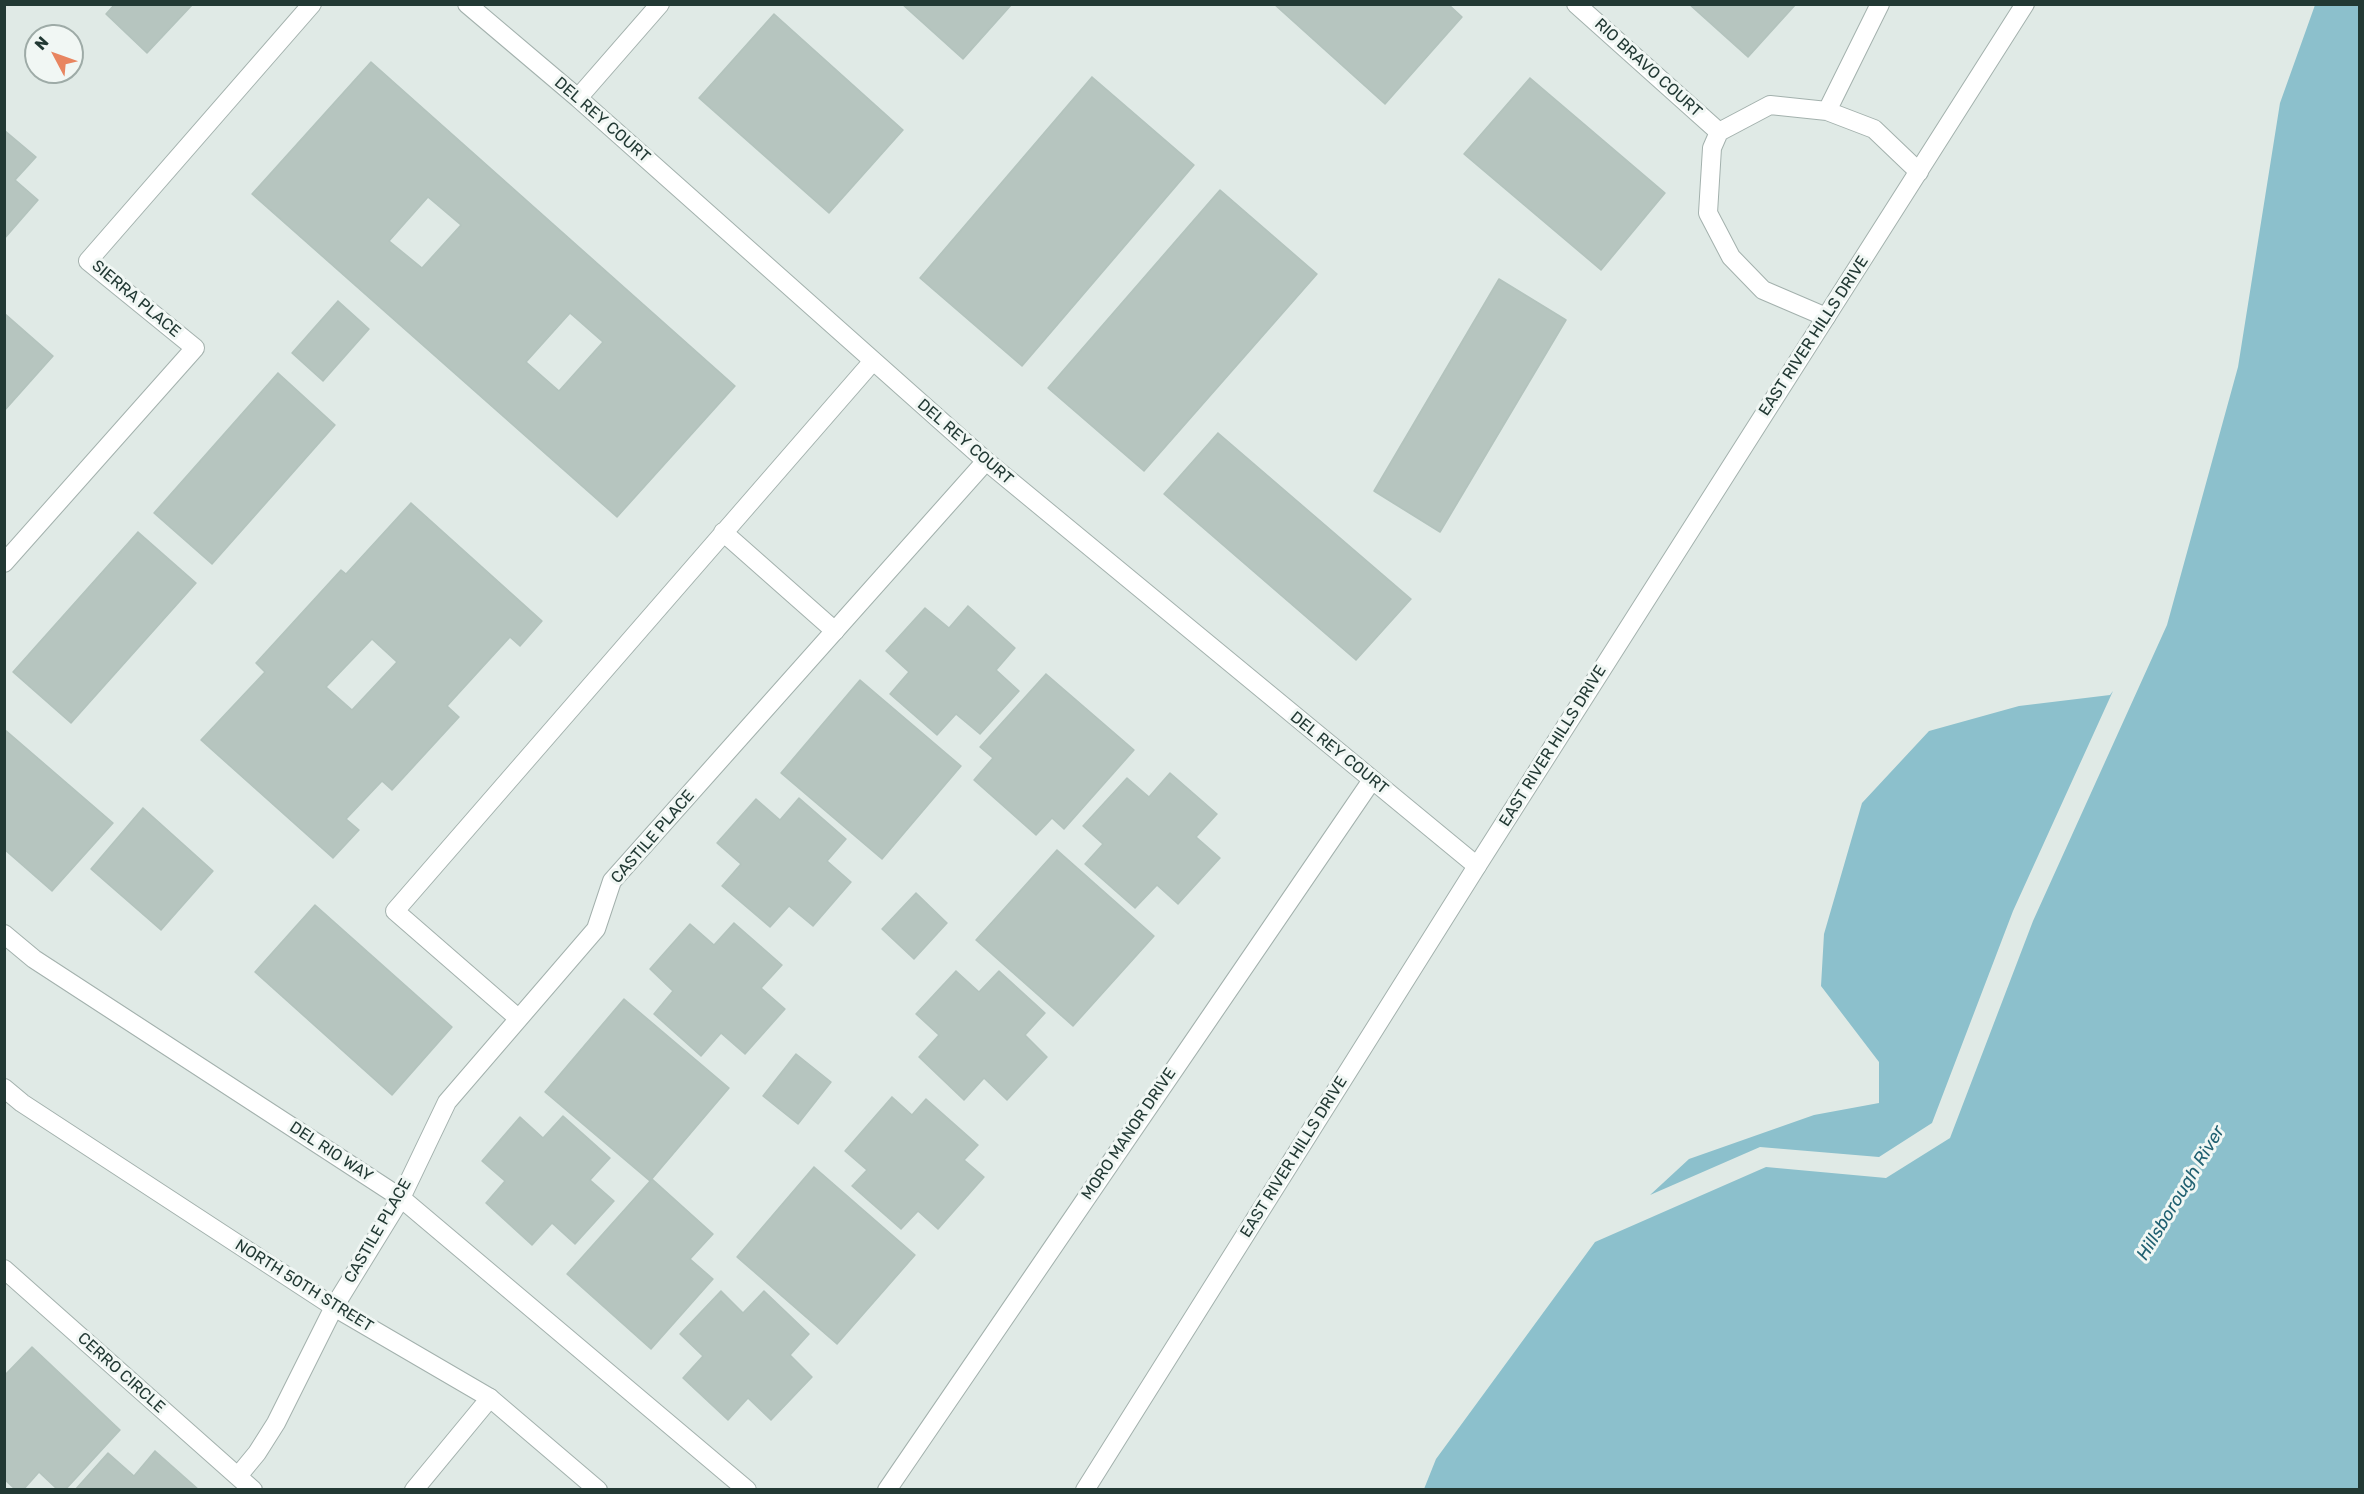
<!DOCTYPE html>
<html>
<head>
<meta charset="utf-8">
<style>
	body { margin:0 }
	#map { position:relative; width:2364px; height:1494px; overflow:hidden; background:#e0eae6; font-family:Rubik,sans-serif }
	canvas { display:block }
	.frame { position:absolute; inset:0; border:6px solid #223934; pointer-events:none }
	.north { position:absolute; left:24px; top:24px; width:60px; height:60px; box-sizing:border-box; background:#f1f7f4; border:2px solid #9eaba7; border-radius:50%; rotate:311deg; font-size:16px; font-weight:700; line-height:24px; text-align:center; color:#223934 }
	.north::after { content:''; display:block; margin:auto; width:21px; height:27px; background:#e88560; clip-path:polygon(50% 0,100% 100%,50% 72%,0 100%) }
</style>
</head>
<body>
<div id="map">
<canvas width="2364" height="1494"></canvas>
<div class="frame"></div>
<div class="north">N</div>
</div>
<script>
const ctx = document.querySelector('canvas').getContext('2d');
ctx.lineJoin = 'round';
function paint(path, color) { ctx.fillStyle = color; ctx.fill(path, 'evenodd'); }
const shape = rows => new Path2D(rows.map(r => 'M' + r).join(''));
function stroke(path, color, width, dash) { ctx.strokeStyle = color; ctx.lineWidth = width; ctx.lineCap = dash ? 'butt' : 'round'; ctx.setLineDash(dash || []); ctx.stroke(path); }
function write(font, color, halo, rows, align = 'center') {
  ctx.font = font + ' Rubik,sans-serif'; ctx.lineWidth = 6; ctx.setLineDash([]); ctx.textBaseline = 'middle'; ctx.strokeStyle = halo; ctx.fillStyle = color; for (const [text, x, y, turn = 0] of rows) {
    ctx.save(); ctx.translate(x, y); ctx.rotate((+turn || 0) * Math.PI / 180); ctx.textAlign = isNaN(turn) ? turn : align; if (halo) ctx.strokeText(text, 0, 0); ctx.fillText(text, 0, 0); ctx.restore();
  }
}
paint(shape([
	[2315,5,2360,5,2359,1489,1424,1489,1436,1459,1595,1242,1766,1167,1886,1178,1950,1138,2033,921,2167,625,2238,367,2280,103],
	[2113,691,2013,911,1932,1123,1879,1157,1760,1147,1650,1195,1689,1159,1814,1115,1879,1103,1879,1062,1821,986,1824,934,1862,803,1929,731,2019,706,2110,695]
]), '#8cc0cc');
const building = shape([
	[115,4,193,4,147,53,106,14,115,4],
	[902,4,1012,4,963,59,902,4],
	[1274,4,1448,4,1462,17,1385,104,1274,4],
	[1689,4,1796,4,1748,57,1689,4],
	[774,14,903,130,829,213,699,98,774,14],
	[371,62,735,386,617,517,252,194,371,62],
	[428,197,461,225,422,268,389,241,428,197],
	[570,313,603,342,559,391,526,362,570,313],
	[1092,77,1194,165,1022,366,920,278,1092,77],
	[1530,78,1665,193,1601,270,1464,154,1530,78],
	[4,130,36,157,15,180,38,200,4,239,4,130],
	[1220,190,1317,274,1144,471,1048,388,1220,190],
	[1499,279,1566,320,1440,532,1374,491,1499,279],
	[338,301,369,329,323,381,292,353,338,301],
	[4,313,53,356,4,411,4,313],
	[278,373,335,425,212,564,154,513,278,373],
	[1218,433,1411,599,1356,660,1164,494,1218,433],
	[411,503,542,621,520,646,510,637,447,706,459,717,392,790,382,781,346,819,359,830,333,858,201,740,265,672,256,663,341,570,346,574,411,503],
	[372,639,397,662,352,710,326,687,372,639],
	[138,532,196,583,71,723,13,672,138,532],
	[968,606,1015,648,996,670,1019,691,980,734,956,714,937,735,890,694,909,672,886,651,925,608,949,628,968,606],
	[1046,674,1134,750,1064,829,1052,818,1036,835,974,780,993,758,980,747,1046,674],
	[860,680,961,766,882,859,781,773,860,680],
	[4,729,113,823,52,891,4,849,4,729],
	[1170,773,1217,814,1196,837,1220,858,1178,904,1157,885,1135,908,1085,864,1103,844,1083,826,1127,778,1149,797,1170,773],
	[799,798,846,839,827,861,851,882,813,926,789,906,770,927,722,886,741,864,717,843,756,799,780,820,799,798],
	[143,808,213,871,161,930,91,869,143,808],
	[1057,850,1154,936,1073,1026,976,940,1057,850],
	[916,893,947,923,914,959,882,929,916,893],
	[315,905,452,1027,392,1095,255,972,315,905],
	[734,923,782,965,761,988,785,1009,745,1054,721,1033,701,1056,654,1014,673,991,650,969,690,924,714,945,734,923],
	[956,971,979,992,999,971,1045,1013,1025,1035,1047,1057,1007,1100,984,1078,964,1100,919,1057,939,1035,916,1014,956,971],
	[624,999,729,1088,650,1181,545,1092,624,999],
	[796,1054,831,1082,798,1124,763,1096,796,1054],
	[892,1097,912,1115,926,1099,978,1145,964,1160,984,1177,938,1229,918,1211,901,1229,852,1186,867,1170,845,1151,892,1097],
	[563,1116,610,1158,590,1180,614,1201,575,1244,552,1223,532,1245,486,1203,505,1181,482,1161,520,1117,543,1138,563,1116],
	[814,1167,915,1255,837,1344,737,1257,814,1167],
	[652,1179,713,1234,690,1259,713,1279,651,1349,567,1274,652,1179],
	[721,1291,743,1313,764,1291,809,1334,790,1355,812,1377,771,1420,748,1398,728,1420,683,1378,703,1356,680,1334,721,1291],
	[32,1347,120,1430,65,1490,58,1490,39,1472,23,1490,16,1490,4,1479,4,1376,32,1347],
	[155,1451,199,1490,75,1490,108,1453,134,1476,155,1451]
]);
paint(building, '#b6c5bf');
stroke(building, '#b3c3bd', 1.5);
const service = shape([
	[723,532,835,631],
	[518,1018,395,911,873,361]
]);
const minor = shape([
	[467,4,578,98,986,461,1477,866],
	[1576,4,1719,132],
	[578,98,660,4],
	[1827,111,1880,4],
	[1826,317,1763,290,1731,257,1708,213,1712,148,1719,132,1770,105,1827,111,1874,129,1919,172],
	[4,563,195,348,88,261,312,4],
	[4,934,34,959,401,1198,747,1490],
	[4,1269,253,1490],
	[238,1476,257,1453,276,1423,334,1307,401,1198,447,1102,596,929,612,881,986,461],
	[414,1490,490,1398],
	[887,1490,1372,780]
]);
const tertiary = shape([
	[4,1088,22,1103,334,1307,490,1398,598,1490],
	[1085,1490,1477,866,2025,4]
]);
stroke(service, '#a3b1ad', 20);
stroke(minor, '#a3b1ad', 20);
stroke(tertiary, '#a3b1ad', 20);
stroke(service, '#fff', 18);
stroke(minor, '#fff', 18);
stroke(tertiary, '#fff', 18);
write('16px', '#223934', '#f1f7f4', [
	["RIO BRAVO COURT",1648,68,42],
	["DEL REY COURT",602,120,41],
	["SIERRA PLACE",136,299,40],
	["EAST RIVER HILLS DRIVE",1814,336,-57],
	["DEL REY COURT",965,442,41],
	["EAST RIVER HILLS DRIVE",1553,746,-58],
	["DEL REY COURT",1339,753,39],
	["CASTILE PLACE",653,837,-49],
	["MORO MANOR DRIVE",1129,1134,-56],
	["DEL RIO WAY",331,1152,33],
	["EAST RIVER HILLS DRIVE",1294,1157,-58],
	["CASTILE PLACE",378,1231,-60],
	["NORTH 50TH STREET",304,1286,32],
	["CERRO CIRCLE",121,1373,42]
]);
write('italic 18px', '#216171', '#f1f7f4', [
	["Hillsborough River",2181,1193,-59]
]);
</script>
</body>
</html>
